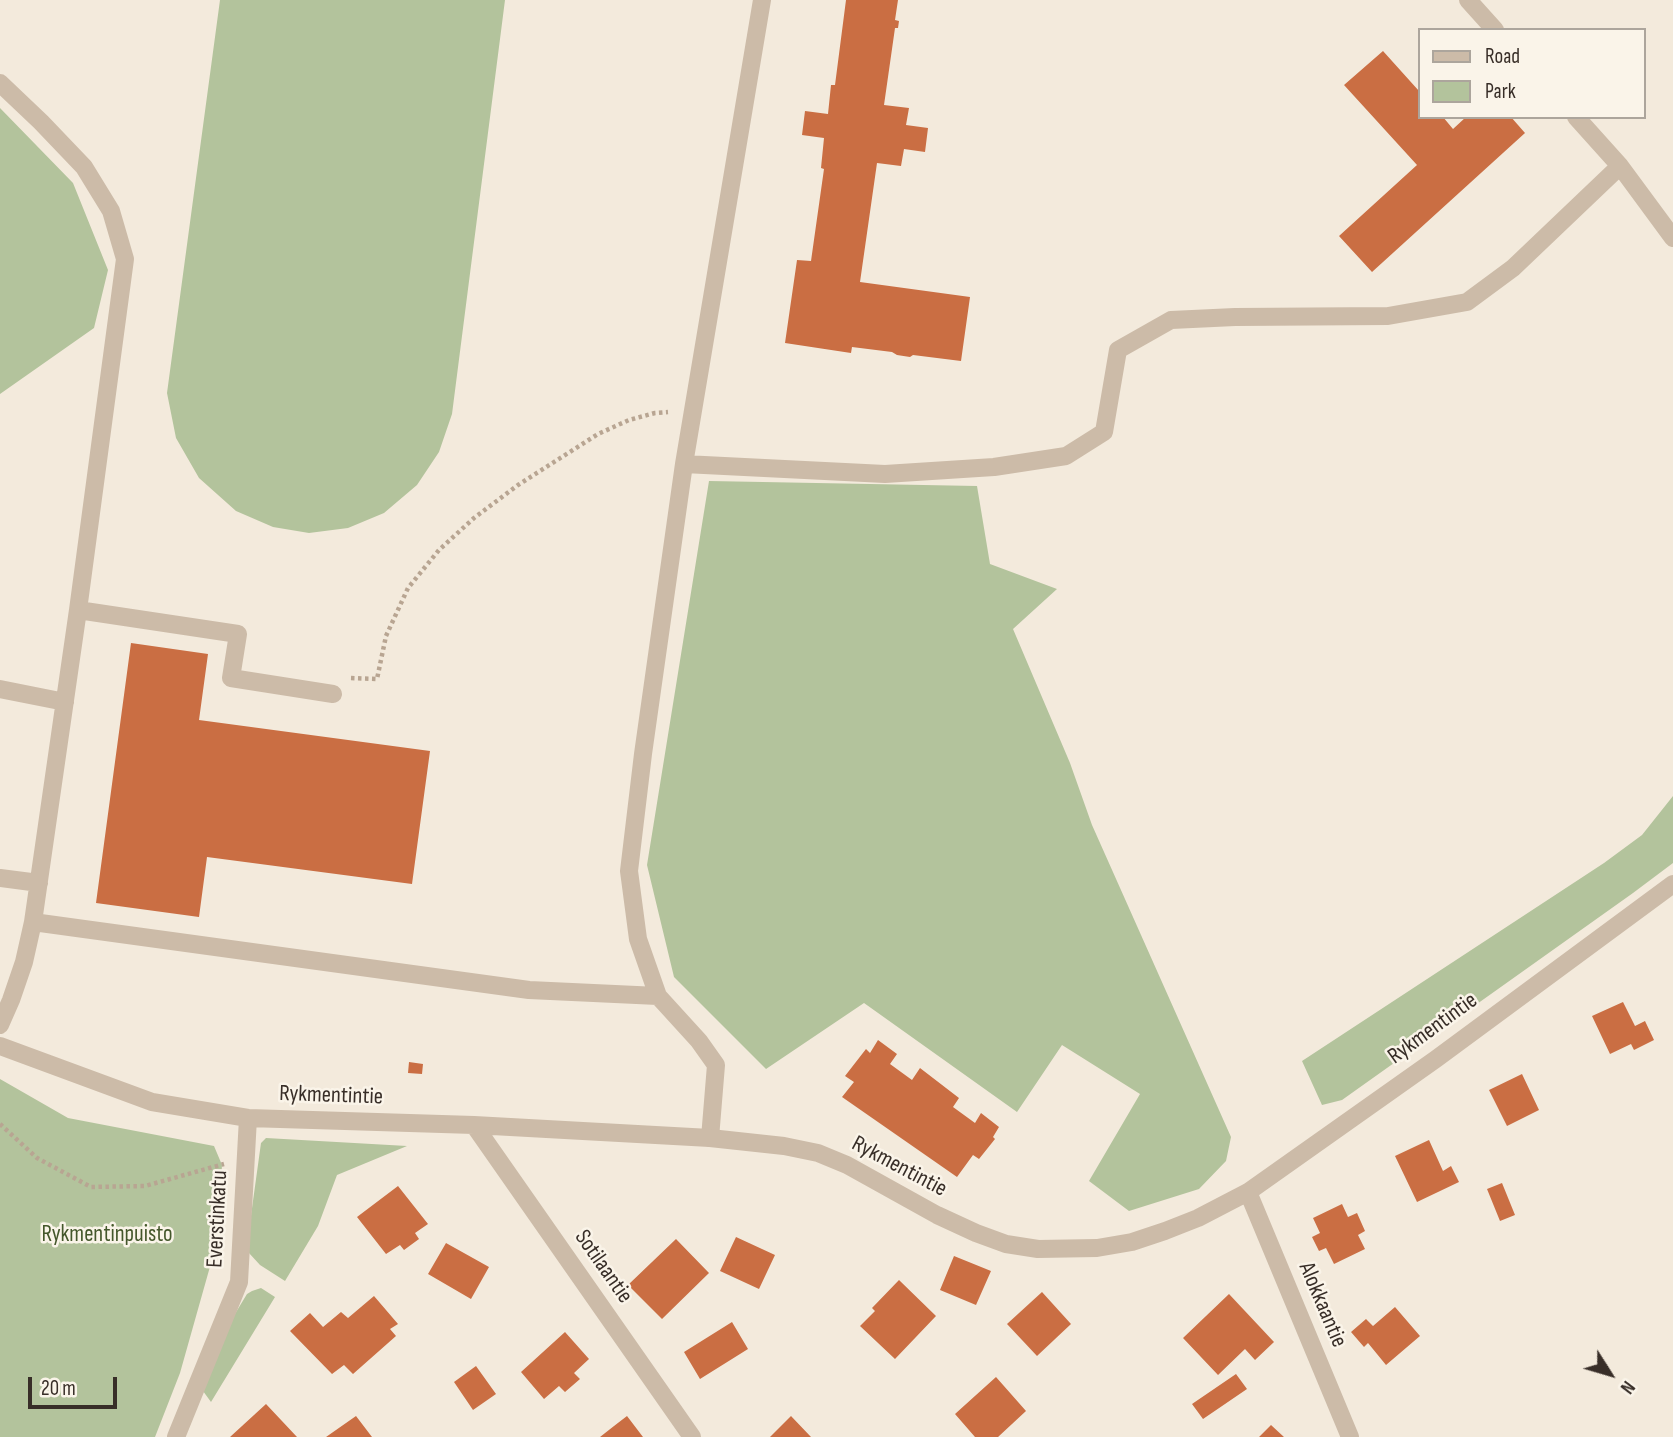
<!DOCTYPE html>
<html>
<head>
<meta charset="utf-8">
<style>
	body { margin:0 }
	#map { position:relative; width:1673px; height:1437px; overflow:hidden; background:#f3eadc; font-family:"Sofia Sans Condensed",sans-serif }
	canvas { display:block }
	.legend { position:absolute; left:1418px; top:28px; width:228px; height:91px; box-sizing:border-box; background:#faf4e9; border:2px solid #aca59c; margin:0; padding:9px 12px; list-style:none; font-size:21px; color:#382e28 }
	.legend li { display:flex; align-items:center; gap:14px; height:35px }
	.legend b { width:35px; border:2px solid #aca59c }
	.north { position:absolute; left:1575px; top:1339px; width:70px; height:70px; -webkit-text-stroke:5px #faf4e9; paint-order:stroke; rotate:127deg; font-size:19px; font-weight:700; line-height:28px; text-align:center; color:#382e28 }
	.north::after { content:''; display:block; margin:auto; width:24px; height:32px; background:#382e28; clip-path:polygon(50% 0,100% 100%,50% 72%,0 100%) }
	.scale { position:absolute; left:28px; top:1377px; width:89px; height:32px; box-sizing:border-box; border:4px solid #382e28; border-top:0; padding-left:9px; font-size:21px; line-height:24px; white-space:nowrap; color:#382e28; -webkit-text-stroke:5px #faf4e9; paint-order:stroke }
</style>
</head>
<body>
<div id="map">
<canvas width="1673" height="1437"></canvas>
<ul class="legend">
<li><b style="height:9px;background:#ccbba8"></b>Road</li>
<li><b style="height:19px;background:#b3c39c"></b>Park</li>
</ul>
<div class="north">N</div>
<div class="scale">20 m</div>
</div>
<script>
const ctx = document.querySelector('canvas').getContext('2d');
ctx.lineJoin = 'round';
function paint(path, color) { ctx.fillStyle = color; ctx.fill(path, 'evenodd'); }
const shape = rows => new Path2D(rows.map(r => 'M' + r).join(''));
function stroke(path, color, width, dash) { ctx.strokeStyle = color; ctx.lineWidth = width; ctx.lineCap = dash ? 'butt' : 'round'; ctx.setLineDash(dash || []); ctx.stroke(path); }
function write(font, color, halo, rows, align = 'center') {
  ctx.font = font + ' "Sofia Sans Condensed",sans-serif'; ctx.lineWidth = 5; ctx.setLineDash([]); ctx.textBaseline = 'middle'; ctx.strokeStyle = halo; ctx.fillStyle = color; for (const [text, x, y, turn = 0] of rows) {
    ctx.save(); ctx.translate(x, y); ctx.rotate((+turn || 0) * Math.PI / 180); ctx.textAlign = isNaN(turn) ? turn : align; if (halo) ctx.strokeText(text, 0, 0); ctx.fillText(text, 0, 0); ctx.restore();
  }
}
paint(shape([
	[220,0,505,0,452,414,439,452,417,485,384,513,348,528,309,533,273,527,236,511,199,478,176,438,167,393],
	[0,108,73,183,108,270,94,328,0,394],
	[709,481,977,486,990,564,1057,589,1013,629,1070,763,1092,825,1231,1137,1226,1161,1199,1189,1129,1211,1089,1181,1140,1094,1062,1045,1017,1112,864,1003,766,1069,674,977,647,865],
	[1673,796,1673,863,1633,893,1342,1100,1322,1105,1302,1061,1604,863,1642,835],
	[0,1079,68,1118,214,1146,222,1165,219,1215,213,1256,180,1373,155,1437,0,1437],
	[266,1138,407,1146,337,1175,318,1226,285,1281,260,1265,249,1253,248,1237,261,1143],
	[261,1288,275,1297,211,1402,203,1391,230,1322,247,1294,252,1291]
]), '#b3c39c');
paint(shape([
	[846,0,898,0,895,20,899,21,898,28,895,28,884,105,909,108,906,125,928,128,925,152,904,149,901,166,877,163,860,282,970,297,961,361,913,355,910,357,897,355,892,352,852,347,851,353,785,343,797,260,811,261,824,169,821,168,824,138,802,135,805,111,828,114,831,85,835,85],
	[1383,51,1419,91,1419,117,1443,117,1453,129,1466,117,1511,117,1525,133,1372,272,1339,236,1417,165,1344,85],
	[131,643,208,654,199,720,430,751,412,884,207,857,199,917,96,903],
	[1623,1002,1635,1026,1645,1021,1654,1040,1634,1050,1631,1044,1610,1054,1592,1016],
	[878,1040,897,1054,890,1064,912,1080,920,1068,959,1098,953,1107,975,1123,981,1113,999,1127,993,1137,995,1139,979,1159,973,1155,957,1177,842,1097,854,1082,845,1076,866,1049,870,1053],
	[409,1062,423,1064,422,1074,408,1073],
	[1522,1074,1539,1110,1507,1126,1489,1090],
	[1429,1140,1443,1171,1451,1166,1459,1182,1417,1202,1395,1156],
	[1502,1183,1515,1215,1500,1221,1487,1189],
	[398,1186,428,1224,415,1233,419,1239,404,1250,400,1245,386,1254,357,1217],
	[1342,1204,1348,1217,1357,1213,1365,1231,1358,1235,1365,1249,1334,1264,1326,1248,1319,1251,1312,1237,1320,1233,1313,1218],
	[736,1237,775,1255,759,1289,720,1271],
	[676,1239,709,1273,662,1319,628,1285],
	[446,1243,489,1267,471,1299,428,1274],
	[954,1256,991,1271,976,1305,940,1290],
	[899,1280,936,1316,895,1359,860,1326,875,1311,872,1308],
	[1042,1292,1071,1324,1037,1356,1007,1324],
	[1229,1294,1274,1342,1255,1360,1245,1349,1218,1375,1183,1338],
	[374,1296,398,1324,390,1329,396,1336,353,1374,344,1365,332,1374,290,1331,310,1313,323,1327,341,1312,348,1318],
	[1395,1307,1420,1336,1386,1365,1368,1343,1364,1347,1351,1332,1366,1319,1373,1326],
	[732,1322,748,1349,700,1379,684,1352],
	[565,1332,589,1359,574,1373,580,1379,565,1392,559,1386,544,1399,521,1372],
	[476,1366,496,1394,473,1410,454,1382],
	[1236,1374,1247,1389,1203,1419,1192,1404],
	[996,1377,1026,1411,998,1437,975,1437,955,1414],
	[266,1404,297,1437,230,1437],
	[356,1416,372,1437,326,1437],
	[627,1416,643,1437,600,1437,614,1426],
	[791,1416,811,1437,770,1437],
	[1271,1425,1284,1437,1259,1437]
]), '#ca6e43');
stroke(shape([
	[351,678,377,679,386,636,408,588,439,550,474,518,518,485,598,434,629,420,655,413,668,412],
	[0,1124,37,1158,91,1187,145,1186,224,1164]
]), '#b8a592', 4.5, [3.5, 3.5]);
stroke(shape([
	[1468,0,1495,30],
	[0,83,41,122,84,167,111,211,125,259,78,610,33,922,24,962,11,1000,0,1025],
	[1576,117,1620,166,1673,238],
	[684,464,885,474,994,467,1066,456,1104,432,1118,350,1171,320,1235,317,1388,316,1467,302,1513,268,1620,166],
	[78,610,238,634,231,678,333,694],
	[0,689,65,702],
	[0,878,39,883],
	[33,922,529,990,658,996],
	[710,1138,716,1065,699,1041,658,996,638,939,629,871,643,754,684,464,762,0]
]), '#ccbba8', 18);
stroke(shape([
	[0,1046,152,1102,248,1118,474,1125,710,1138,784,1146,818,1153,847,1165,937,1215,976,1233,1006,1244,1038,1249,1097,1248,1132,1242,1165,1231,1198,1218,1248,1192,1436,1059,1673,884],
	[474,1125,692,1437],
	[1248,1192,1350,1437],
	[176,1437,239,1282,248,1118]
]), '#ccbba8', 18);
write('23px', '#382e28', '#faf4e9', [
	["Rykmentintie",1433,1029,-36],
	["Rykmentintie",331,1096,2],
	["Rykmentintie",899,1167,28],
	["Everstinkatu",218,1219,-87],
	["Sotilaantie",603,1267,55],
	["Alokkaantie",1322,1305,67]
]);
write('23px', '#44572b', '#faf4e9', [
	["Rykmentinpuisto",107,1235]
]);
</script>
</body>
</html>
